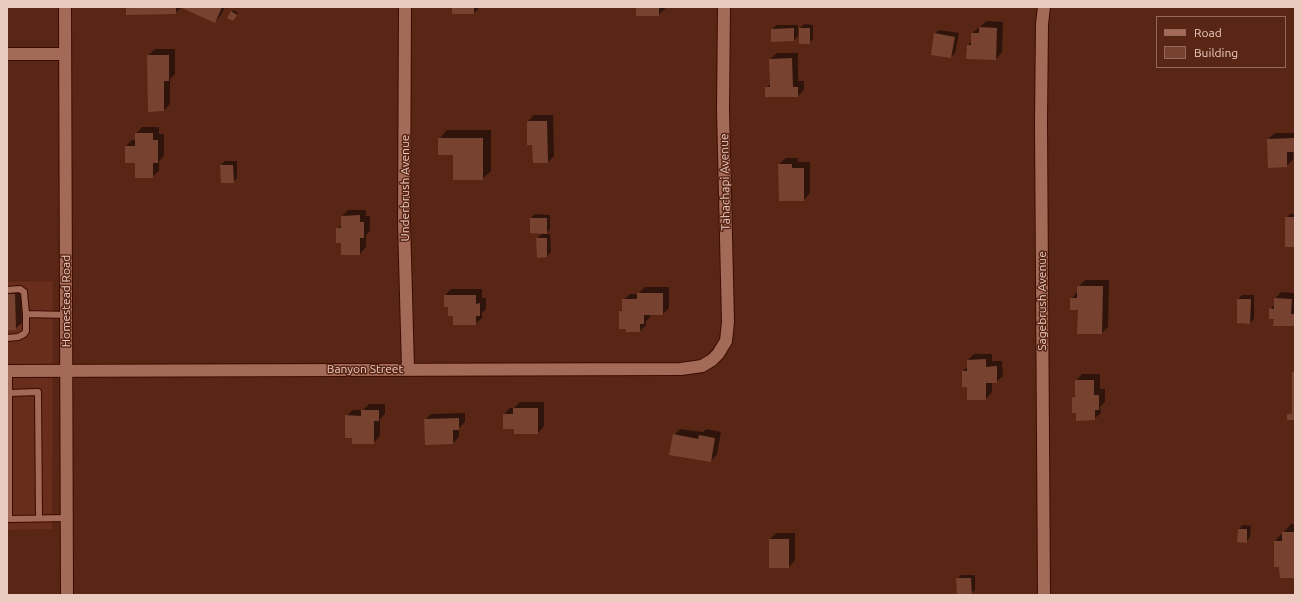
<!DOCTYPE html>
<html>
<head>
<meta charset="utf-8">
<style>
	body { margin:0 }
	#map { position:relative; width:1302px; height:602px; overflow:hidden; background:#592616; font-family:Ubuntu,sans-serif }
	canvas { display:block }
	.frame { position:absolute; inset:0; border:8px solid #ebcac0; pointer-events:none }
	.legend { position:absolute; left:1156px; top:16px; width:130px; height:52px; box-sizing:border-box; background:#592616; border:1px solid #93685a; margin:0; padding:5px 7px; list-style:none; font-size:12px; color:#ebcac0 }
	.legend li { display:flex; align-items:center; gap:8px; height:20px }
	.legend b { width:20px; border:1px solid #93685a }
</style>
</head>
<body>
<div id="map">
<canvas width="1302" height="602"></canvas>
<div class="frame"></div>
<ul class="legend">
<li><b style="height:5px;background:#a46a58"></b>Road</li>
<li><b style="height:11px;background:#784231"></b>Building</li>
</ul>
</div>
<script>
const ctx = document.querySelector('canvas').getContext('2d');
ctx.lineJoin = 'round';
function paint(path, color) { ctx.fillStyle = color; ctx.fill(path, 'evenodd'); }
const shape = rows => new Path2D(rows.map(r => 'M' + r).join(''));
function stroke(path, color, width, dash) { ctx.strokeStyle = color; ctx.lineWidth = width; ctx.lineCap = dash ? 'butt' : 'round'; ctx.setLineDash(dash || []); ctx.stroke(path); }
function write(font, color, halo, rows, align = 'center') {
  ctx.font = font + ' Ubuntu,sans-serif'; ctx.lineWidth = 3; ctx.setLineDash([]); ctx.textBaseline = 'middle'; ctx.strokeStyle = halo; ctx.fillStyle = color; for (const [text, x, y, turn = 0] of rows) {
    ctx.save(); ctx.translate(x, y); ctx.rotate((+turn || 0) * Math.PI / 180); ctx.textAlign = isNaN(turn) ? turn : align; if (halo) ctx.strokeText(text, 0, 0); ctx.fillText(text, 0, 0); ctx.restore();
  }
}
paint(shape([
	[53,281,52,529,7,530,7,282]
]), '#682d1b');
paint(shape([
	[127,7,182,7,175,13],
	[184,7,225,7,221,15,215,22],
	[453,7,480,7,474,13],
	[637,7,665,7,665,9,658,15],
	[233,10,238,13,234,18,231,12],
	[987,21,1003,22,1002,52,996,59,968,45,972,41,972,33],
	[804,24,813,25,813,39,809,43,800,28],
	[776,25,798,25,798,36,794,40,772,41,772,29],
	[939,30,959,33,955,53,951,57,935,34],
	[155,49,175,49,175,74,170,79,170,104,164,110,148,55],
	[777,53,798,53,798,81,804,81,804,90,798,96,766,88,771,83,770,59],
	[534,115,553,115,554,156,548,162,533,144,528,121],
	[142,127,159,127,159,134,164,134,164,156,159,161,159,171,152,177,136,162,126,146,132,140,136,140,136,134],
	[447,130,491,130,491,171,482,179,439,139],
	[1275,133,1295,133,1295,151,1293,151,1293,160,1286,166,1268,139],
	[786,158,798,158,798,162,810,162,810,193,804,200,779,164],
	[225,161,237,161,237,178,233,182,221,165],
	[348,210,366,210,366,216,370,216,370,231,366,235,366,247,360,254,337,229,342,224,342,216],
	[535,214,550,215,550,229,545,234,550,234,551,252,547,256,537,238,543,233,531,218],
	[1290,214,1295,214,1295,246,1286,218],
	[1085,280,1109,280,1108,327,1102,333,1079,309,1071,299,1077,292,1078,287],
	[645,287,669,287,669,308,663,314,650,314,650,317,646,321,646,325,640,331,620,312,623,308,623,300,630,294,638,294],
	[7,288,21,288,22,323,15,329,7,329],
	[451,289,482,289,482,298,486,298,486,309,482,313,482,318,475,324,454,315,445,295],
	[1281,292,1295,293,1295,325,1275,318,1270,309,1275,304,1275,299],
	[1242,295,1254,295,1254,319,1250,323,1238,299],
	[974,354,992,354,992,361,1002,361,1003,376,996,382,992,382,992,392,986,399,968,386,963,371,968,366,968,360],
	[1082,374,1100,374,1100,389,1105,389,1105,402,1100,407,1101,413,1094,419,1077,412,1073,398,1076,394,1076,381],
	[520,402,544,402,544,426,538,433,515,428,504,428,504,414,510,408,514,408],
	[369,404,385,404,385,414,380,419,380,436,373,443,346,416,353,410,363,410],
	[465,413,465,422,459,428,459,437,453,443,425,420,431,414],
	[680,429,703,432,706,429,721,432,717,454,711,461,674,435],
	[1291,524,1295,524,1295,577,1280,566,1275,541],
	[1243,525,1251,526,1250,537,1246,542,1239,529],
	[776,533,795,533,795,560,789,567,770,539],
	[961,575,975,575,975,590,971,594,957,579],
	[1108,594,1108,595,1092,595,1093,595]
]), '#0007');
paint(shape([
	[126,7,176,7,176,14,126,15],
	[183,7,222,7,215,23,182,8],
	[452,7,474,7,474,14,452,14],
	[636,7,659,7,659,16,636,16],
	[231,11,237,15,233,21,227,18],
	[979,27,997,28,996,60,966,59,967,45,971,45,971,33,979,33],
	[794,28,794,41,771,42,771,29],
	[799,28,810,28,810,44,799,44],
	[934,33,955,37,951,58,931,55],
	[147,55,169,55,169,81,164,81,164,111,148,112],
	[792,58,793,87,798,87,798,97,765,97,765,87,770,87,769,59],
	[527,121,547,121,548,163,533,163,532,145,527,145],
	[135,133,153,133,153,140,158,140,158,163,153,163,153,178,135,178,135,163,125,163,125,146,135,146],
	[438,138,483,138,483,180,453,180,453,155,438,155],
	[1295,138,1295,152,1287,152,1287,167,1268,168,1267,139],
	[778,164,792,164,792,168,804,168,804,201,779,201],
	[220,165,233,165,234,183,221,183],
	[360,215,360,222,364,222,364,238,360,238,360,255,341,255,341,243,336,243,336,228,341,228,341,216],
	[1285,217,1295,217,1295,247,1285,247],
	[530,218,547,218,547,234,530,233],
	[536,238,547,238,547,257,537,258],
	[1077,286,1103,286,1102,334,1077,334,1078,310,1070,310,1070,298,1077,298],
	[637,293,663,293,663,315,644,315,644,324,640,324,640,332,626,332,626,329,619,329,619,311,622,311,622,299,637,299],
	[7,294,15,294,16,330,7,330],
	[444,295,476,295,476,304,480,303,480,316,476,316,476,325,453,325,453,316,448,316,448,307,444,307],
	[1274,298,1292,299,1291,314,1295,314,1295,326,1273,326,1274,319,1269,319,1269,308,1274,309],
	[1237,299,1251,299,1250,324,1237,323],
	[986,359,986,367,997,366,997,383,986,383,986,400,967,400,967,387,962,387,962,371,967,371,967,360],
	[1292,372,1295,372,1295,420,1287,420,1287,414,1292,414],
	[1075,380,1094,380,1094,395,1099,395,1099,410,1095,410,1095,420,1076,421,1076,413,1072,413,1072,397,1075,397],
	[513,408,538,408,538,434,514,434,514,429,503,429,503,414,513,414],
	[361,410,379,410,379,421,374,421,374,444,352,444,352,438,345,438,345,415,361,416],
	[459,418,459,430,453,430,453,444,425,445,424,419],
	[673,434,698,439,699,435,715,438,711,462,669,455],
	[1238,529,1247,529,1247,543,1237,542],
	[1282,532,1295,532,1295,578,1280,578,1279,567,1274,567,1274,541,1282,541],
	[769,539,789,539,789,568,769,568],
	[956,578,971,578,972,595,957,595]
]), '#784231');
const lane = shape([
	[7,290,20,289,24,292,26,314,67,315],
	[7,338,18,337,24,334,26,331,26,314],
	[9,371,9,519,67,518],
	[9,393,38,392,39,518]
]);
const street = shape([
	[405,7,404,221,408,369],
	[7,54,65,54],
	[7,371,681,369,702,366,712,360,718,354,726,341,728,322,723,110,724,7],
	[1044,595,1041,122,1042,24,1044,7]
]);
const secondary = shape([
	[65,7,67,595]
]);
stroke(lane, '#3c0b00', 8);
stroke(street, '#3c0b00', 14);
stroke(secondary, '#3c0b00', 14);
stroke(lane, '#a46a58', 6);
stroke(street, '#a46a58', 12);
stroke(secondary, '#a46a58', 12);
write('12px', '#ebcac0', '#592616', [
	["Tahachapi Avenue",725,182,-91],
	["Underbrush Avenue",405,188,-90],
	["Homestead Road",66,301,-90],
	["Sagebrush Avenue",1042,301,-90],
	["Banyon Street",365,369]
]);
</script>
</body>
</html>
